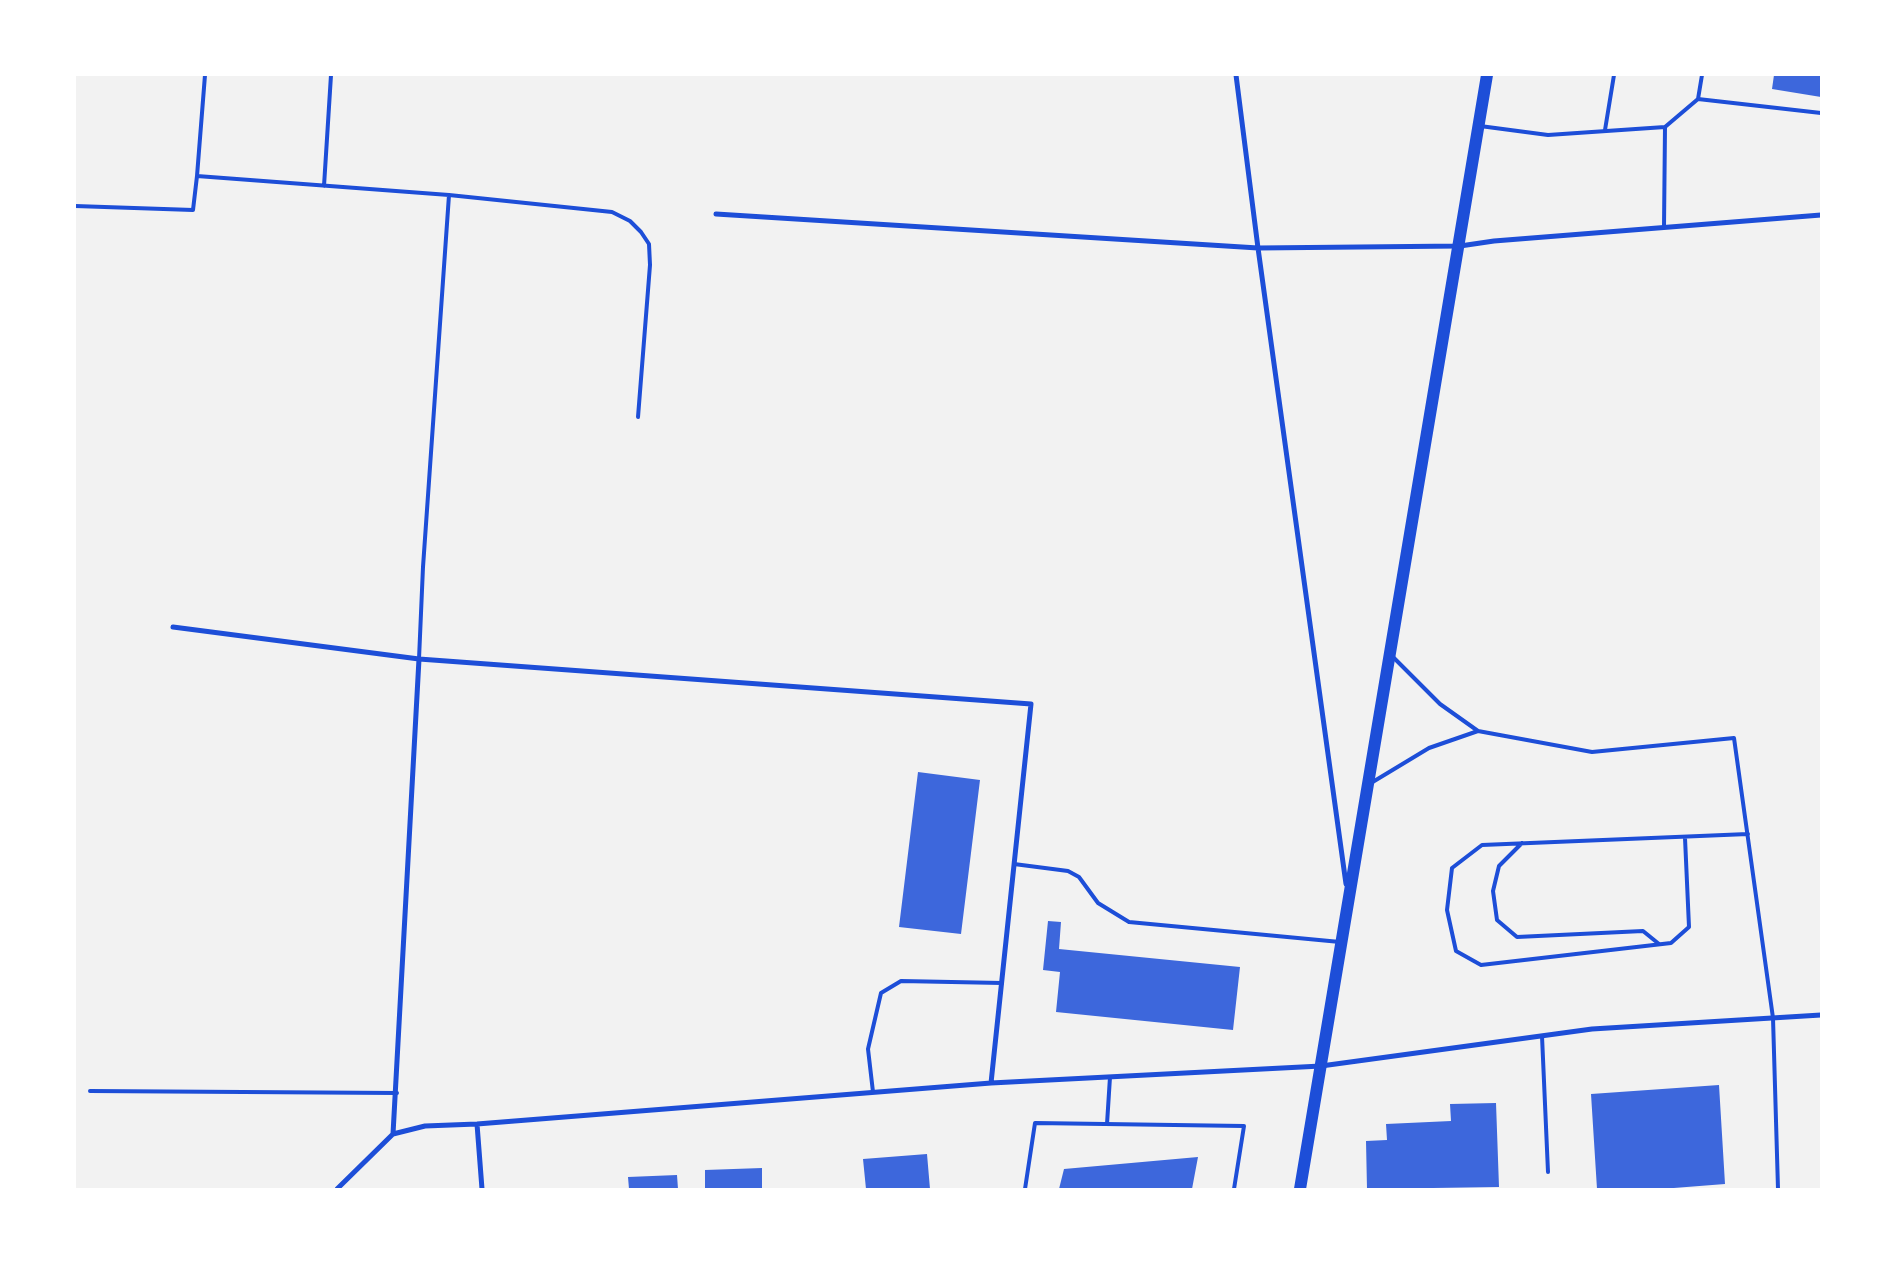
<!DOCTYPE html>
<html>
<head>
<meta charset="utf-8">
<style>
	body { margin:0 }
	#map { position:relative; width:1896px; height:1264px; overflow:hidden; background:#f2f2f2; font-family:"Asap Condensed",sans-serif }
	canvas { display:block }
	.frame { position:absolute; inset:0; border:76px solid #fff; pointer-events:none }
</style>
</head>
<body>
<div id="map">
<canvas width="1896" height="1264"></canvas>
<div class="frame"></div>
</div>
<script>
const ctx = document.querySelector('canvas').getContext('2d');
ctx.lineJoin = 'round';
function paint(path, color) { ctx.fillStyle = color; ctx.fill(path, 'evenodd'); }
const shape = rows => new Path2D(rows.map(r => 'M' + r).join(''));
function stroke(path, color, width, dash) { ctx.strokeStyle = color; ctx.lineWidth = width; ctx.lineCap = dash ? 'butt' : 'round'; ctx.setLineDash(dash || []); ctx.stroke(path); }
paint(shape([
	[1774,75,1821,75,1821,97,1772,89],
	[918,772,980,780,961,934,899,927],
	[1048,921,1061,922,1059,949,1240,967,1233,1030,1056,1012,1060,972,1043,970],
	[1719,1085,1725,1184,1661,1189,1597,1189,1591,1094],
	[1496,1103,1499,1187,1367,1189,1366,1141,1387,1140,1386,1124,1451,1121,1450,1104],
	[927,1154,930,1189,866,1189,863,1159],
	[1198,1157,1192,1189,1059,1189,1064,1169],
	[762,1168,762,1189,705,1189,705,1170],
	[677,1175,678,1189,629,1189,628,1177]
]), '#3d67dc');
stroke(shape([
	[205,75,197,176,449,195,423,567,419,659],
	[1698,99,1821,113],
	[1480,126,1548,135,1665,127,1698,99,1702,75],
	[1605,130,1614,75],
	[324,186,331,75],
	[449,195,612,212,630,221,641,232,649,244,650,265,638,417],
	[75,206,193,210,197,176],
	[1664,227,1665,127],
	[1392,656,1440,704,1478,731,1592,752,1734,738,1773,1018,1778,1189],
	[1371,783,1429,748,1478,731],
	[1685,838,1689,927,1671,943,1481,965,1456,951,1447,910,1452,868,1482,845,1748,834],
	[1522,843,1499,866,1493,891,1497,920,1517,937,1643,931,1659,944],
	[1014,864,1068,871,1079,877,1098,903,1129,922,1340,942],
	[1542,1036,1548,1172],
	[90,1091,397,1093],
	[873,1092,868,1049,881,993,901,981,1002,983],
	[1107,1124,1110,1077],
	[1025,1189,1035,1123,1244,1126,1234,1189]
]), '#1d4ed8', 4);
stroke(shape([
	[1236,75,1258,248,1346,884],
	[716,214,1258,248,1460,246,1494,241,1821,215],
	[173,627,419,659,1031,704,991,1083],
	[477,1124,482,1189],
	[393,1134,419,659],
	[337,1189,393,1134,425,1126,477,1124,991,1083,1321,1066,1592,1029,1821,1015]
]), '#1d4ed8', 5);
stroke(shape([
	[1300,1189,1487,75]
]), '#1d4ed8', 12);
</script>
</body>
</html>
